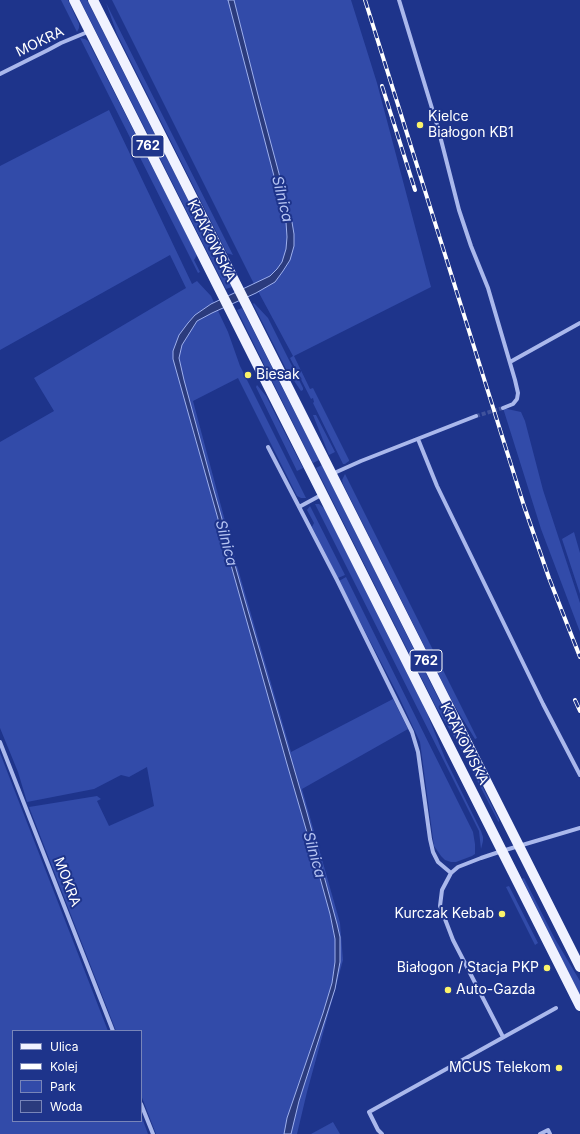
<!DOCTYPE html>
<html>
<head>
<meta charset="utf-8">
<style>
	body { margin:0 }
	#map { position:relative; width:580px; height:1134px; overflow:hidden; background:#1e348b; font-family:Inter,sans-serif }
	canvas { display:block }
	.legend { position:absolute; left:12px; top:1030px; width:130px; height:92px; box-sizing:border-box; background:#1e348b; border:1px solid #7885b9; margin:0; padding:5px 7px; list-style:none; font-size:12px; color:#fff }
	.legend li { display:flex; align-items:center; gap:8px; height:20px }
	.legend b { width:20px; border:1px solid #7885b9 }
</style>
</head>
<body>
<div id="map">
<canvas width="580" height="1134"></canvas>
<ul class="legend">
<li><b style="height:5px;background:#f0f2ff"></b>Ulica</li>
<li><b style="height:5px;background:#fff"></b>Kolej</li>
<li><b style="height:11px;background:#324ba9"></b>Park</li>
<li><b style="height:11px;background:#2b3b7d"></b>Woda</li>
</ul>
</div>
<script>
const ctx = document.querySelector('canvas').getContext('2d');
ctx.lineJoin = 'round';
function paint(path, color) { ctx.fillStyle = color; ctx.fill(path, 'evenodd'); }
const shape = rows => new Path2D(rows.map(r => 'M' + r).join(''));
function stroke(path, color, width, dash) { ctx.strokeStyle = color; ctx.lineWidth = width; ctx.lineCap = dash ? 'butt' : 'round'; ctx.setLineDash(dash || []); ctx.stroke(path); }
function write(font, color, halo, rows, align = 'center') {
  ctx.font = font + ' Inter,sans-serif'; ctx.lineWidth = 4; ctx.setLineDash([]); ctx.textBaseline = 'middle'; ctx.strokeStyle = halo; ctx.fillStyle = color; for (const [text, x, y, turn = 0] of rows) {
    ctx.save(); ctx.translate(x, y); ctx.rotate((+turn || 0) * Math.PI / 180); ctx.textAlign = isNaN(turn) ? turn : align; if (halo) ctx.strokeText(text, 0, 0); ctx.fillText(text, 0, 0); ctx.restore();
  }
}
paint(shape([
	[61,0,68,0,79,24,79,28,77,32],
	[80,0,87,0,232,287,226,289],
	[112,0,351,0,377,83,431,287,294,356,310,389,313,388,349,460,349,461,345,464,343,464,313,403,314,402,313,398,311,399,290,358,293,356,252,280],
	[106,3,233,255,227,253,117,34],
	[80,38,85,39,88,41,197,255,194,260,200,272,198,273],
	[109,110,192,284,197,281,211,296,228,332,240,366,306,498,301,498,297,496,238,378,193,401,236,562,291,752,393,699,408,729,302,789,340,923,343,960,307,1092,297,1134,156,1134,141,1095,141,1031,116,1031,29,807,97,796,101,799,97,801,109,826,154,806,147,767,129,777,121,775,94,789,27,802,18,772,0,728,0,442,54,411,34,378,186,288,170,255,0,350,0,166],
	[254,303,268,318,303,388,303,390,301,391,286,369,253,304],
	[242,308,319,460,313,463,237,310],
	[257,385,266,396,303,468,297,471,256,387],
	[503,408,521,412,525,421,543,490,580,603,580,632,541,529],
	[315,415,316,415,335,452,329,455,313,415],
	[322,465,499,820,499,822,498,821,460,747,436,707,428,691,316,468],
	[345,474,477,738,475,739,454,705,343,484,342,480],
	[315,504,319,504,325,509,426,711,445,758,481,831,483,837,483,841,481,849,479,831],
	[310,506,345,575,338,578,312,527,314,523,307,510],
	[574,532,580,553,580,594,562,539],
	[346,577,473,832,475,844,475,854,472,856,456,862,451,862,445,860,441,856,434,846,420,742,399,697,339,581],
	[0,753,108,1031,13,1031,13,1121,141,1121,141,1115,148,1134,0,1134],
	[524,878,555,939,580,981,580,995,522,879],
	[509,886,538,943,535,945,506,887],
	[333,1122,340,1134,311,1134]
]), '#324ba9');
const water = shape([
	[228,0,234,0,259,99,292,222,294,234,294,246,290,260,283,271,275,282,256,293,212,313,197,321,182,345,179,358,184,380,213,487,244,597,307,813,337,924,340,937,340,962,335,989,299,1101,291,1134,284,1134,287,1118,323,1013,332,983,335,962,335,939,330,914,317,867,287,764,173,359,173,351,179,335,188,323,195,315,211,304,270,276,277,269,282,262,286,249,287,237,286,222,228,0]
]);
paint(water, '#2b3b7d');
stroke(water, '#9eb0ee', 1);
stroke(shape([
	[476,416,503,408]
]), '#40529c', 4, [4, 2]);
stroke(shape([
	[399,0,438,128,459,210,471,246,488,288,515,380,518,393,517,399,513,404,503,408],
	[0,74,48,50,61,43,90,31],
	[510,362,580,323],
	[418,439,437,486,543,704,580,775],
	[268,447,337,580,412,732,418,752,430,839,433,852,438,862,451,873],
	[332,474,361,461,476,416],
	[299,507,323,494],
	[0,742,113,1031],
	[503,1037,453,940,440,906,442,890,451,873,458,867,481,858,502,851,580,828],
	[141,1104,153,1134],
	[382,1134,378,1130,369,1112,556,1008],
	[540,1134,548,1130,550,1134]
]), '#aab8ec', 4);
stroke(shape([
	[74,0,580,1006],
	[93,0,580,967]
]), '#f0f2ff', 10);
const rail = shape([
	[365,0,524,506,549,578,580,657],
	[382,86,415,190],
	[575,700,580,711]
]);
stroke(rail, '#fff', 4);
stroke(rail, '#1e348b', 2.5, [8]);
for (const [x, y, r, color] of [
	[420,125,4,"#fbf36a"],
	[248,375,4,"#fbf36a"],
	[502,914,4,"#fbf36a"],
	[547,968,4,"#fbf36a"],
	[448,990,4,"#fbf36a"],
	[559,1068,4,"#fbf36a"]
]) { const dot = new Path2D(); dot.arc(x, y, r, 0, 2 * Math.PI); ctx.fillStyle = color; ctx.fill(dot); stroke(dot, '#1e348b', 1.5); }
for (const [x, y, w] of [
	[148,146,32],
	[426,661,32]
]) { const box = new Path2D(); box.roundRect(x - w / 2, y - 11, w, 22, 3); ctx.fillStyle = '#1e348b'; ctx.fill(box); stroke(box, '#fff', 1); }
write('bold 13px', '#fff', null, [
	["762",148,146],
	["762",426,661]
]);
write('14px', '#fff', '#1e348b', [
	["MOKRA",40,42,-26],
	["KRAKOWSKA",211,241,63],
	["KRAKOWSKA",464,744,63],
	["MOKRA",67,882,69]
]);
write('14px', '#fff', '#1e348b', [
	["Kielce",428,117],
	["Białogon KB1",428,133],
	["Biesak",256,375],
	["Kurczak Kebab",494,914,"right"],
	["Białogon / Stacja PKP",539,968,"right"],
	["Auto-Gazda",456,990],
	["MCUS Telekom",551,1068,"right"]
], 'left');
write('italic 15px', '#b6c4f3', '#1e348b', [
	["Silnica",282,199,76],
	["Silnica",226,543,75],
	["Silnica",314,855,74]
]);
</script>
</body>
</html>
